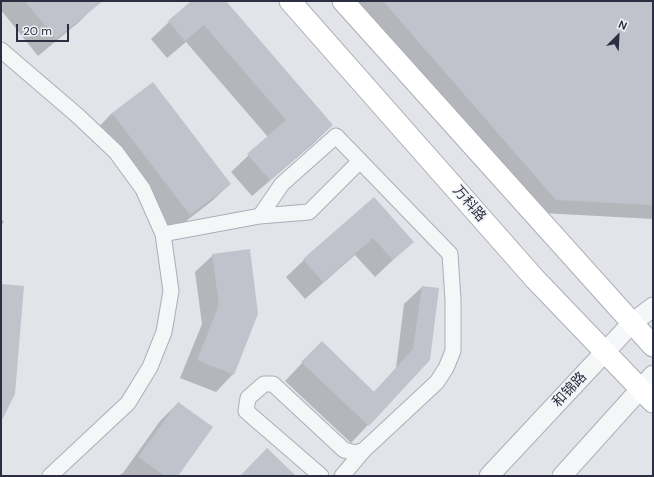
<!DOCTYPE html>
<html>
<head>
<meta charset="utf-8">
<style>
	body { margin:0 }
	#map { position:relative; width:654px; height:477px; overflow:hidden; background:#e2e4ea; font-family:"DM Sans",sans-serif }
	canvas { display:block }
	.frame { position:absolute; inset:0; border:2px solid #2b2f41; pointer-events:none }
	.north { position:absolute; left:598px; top:16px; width:40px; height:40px; -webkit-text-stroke:3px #f2f3f7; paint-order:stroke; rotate:24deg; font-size:11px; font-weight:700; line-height:16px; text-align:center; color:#2b2f41 }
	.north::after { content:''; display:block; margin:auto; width:14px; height:18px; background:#2b2f41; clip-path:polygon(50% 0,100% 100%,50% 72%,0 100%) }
	.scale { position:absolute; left:16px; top:24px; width:53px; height:18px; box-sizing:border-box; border:2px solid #2b2f41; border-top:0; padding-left:5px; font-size:12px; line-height:14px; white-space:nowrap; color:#2b2f41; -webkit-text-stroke:3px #f2f3f7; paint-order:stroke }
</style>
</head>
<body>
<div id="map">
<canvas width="654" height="477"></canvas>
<div class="frame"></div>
<div class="north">N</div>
<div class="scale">20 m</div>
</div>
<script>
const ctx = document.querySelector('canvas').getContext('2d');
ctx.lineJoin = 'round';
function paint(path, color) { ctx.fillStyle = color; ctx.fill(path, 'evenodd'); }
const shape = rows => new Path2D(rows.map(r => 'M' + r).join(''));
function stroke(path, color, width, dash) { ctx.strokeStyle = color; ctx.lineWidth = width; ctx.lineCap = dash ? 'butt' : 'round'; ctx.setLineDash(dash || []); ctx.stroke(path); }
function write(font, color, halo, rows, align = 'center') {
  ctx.font = font + ' "DM Sans","Noto Sans SC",sans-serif'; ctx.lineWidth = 3.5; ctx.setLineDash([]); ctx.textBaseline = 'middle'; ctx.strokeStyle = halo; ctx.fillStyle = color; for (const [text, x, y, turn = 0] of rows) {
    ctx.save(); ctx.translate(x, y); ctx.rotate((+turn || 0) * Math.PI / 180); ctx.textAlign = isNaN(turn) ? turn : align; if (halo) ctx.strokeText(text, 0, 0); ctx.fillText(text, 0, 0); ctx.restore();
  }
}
paint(shape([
	[1,1,94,1,97,4,79,22,38,56,1,10],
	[193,1,225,1,332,125,315,142,252,196,231,172,268,137,186,42,167,58,151,39,169,22],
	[358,1,653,1,653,219,542,213],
	[112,113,230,184,212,201,172,232,95,131],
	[374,198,412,242,375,277,355,255,305,299,286,277,304,260],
	[1,219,4,222,1,225],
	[213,255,233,374,216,392,180,378,202,324,195,272],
	[422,287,429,360,351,443,285,381,322,342,374,392,396,368,404,304],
	[178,403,177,476,118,476,123,473,160,421]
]), '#0003');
paint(shape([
	[25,1,103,1,56,39],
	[191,1,226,1,333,125,270,180,247,154,286,120,204,25,185,41,168,21],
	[383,1,653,1,653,205,556,200],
	[153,82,231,184,190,215,112,113],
	[374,197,414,242,393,260,373,238,323,282,303,259],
	[250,249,258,314,234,375,197,360,219,305,212,254],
	[1,284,24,286,15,394,1,422],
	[422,286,439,288,430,360,369,426,301,362,322,341,374,392,413,349],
	[178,402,213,427,178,476,165,476,138,457],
	[267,448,296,476,240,476]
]), '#c0c2cc');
const minor = shape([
	[1,50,78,116,116,152,143,189,163,234,171,291,164,332,150,367,128,403,50,476],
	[260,216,282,184,336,136,450,254,453,300,453,351,446,368,437,382,364,450,342,476],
	[163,234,260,216,309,212,360,161],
	[321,476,246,411,248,398,264,384,273,384,344,450,355,453,364,450]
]);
const tertiary = shape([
	[489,476,632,323,653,307],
	[562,476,653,375]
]);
const secondary = shape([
	[290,1,535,279,653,402],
	[343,1,653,346]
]);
stroke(minor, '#abaeb7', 17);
stroke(tertiary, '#abaeb7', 21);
stroke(secondary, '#abaeb7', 23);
stroke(minor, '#f5f6f8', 15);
stroke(tertiary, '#f5f6f8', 19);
stroke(secondary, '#fff', 21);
write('14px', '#2b2f41', '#f2f3f7', [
	["万科路",469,204,49],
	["和锦路",570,390,-47]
]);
</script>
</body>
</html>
